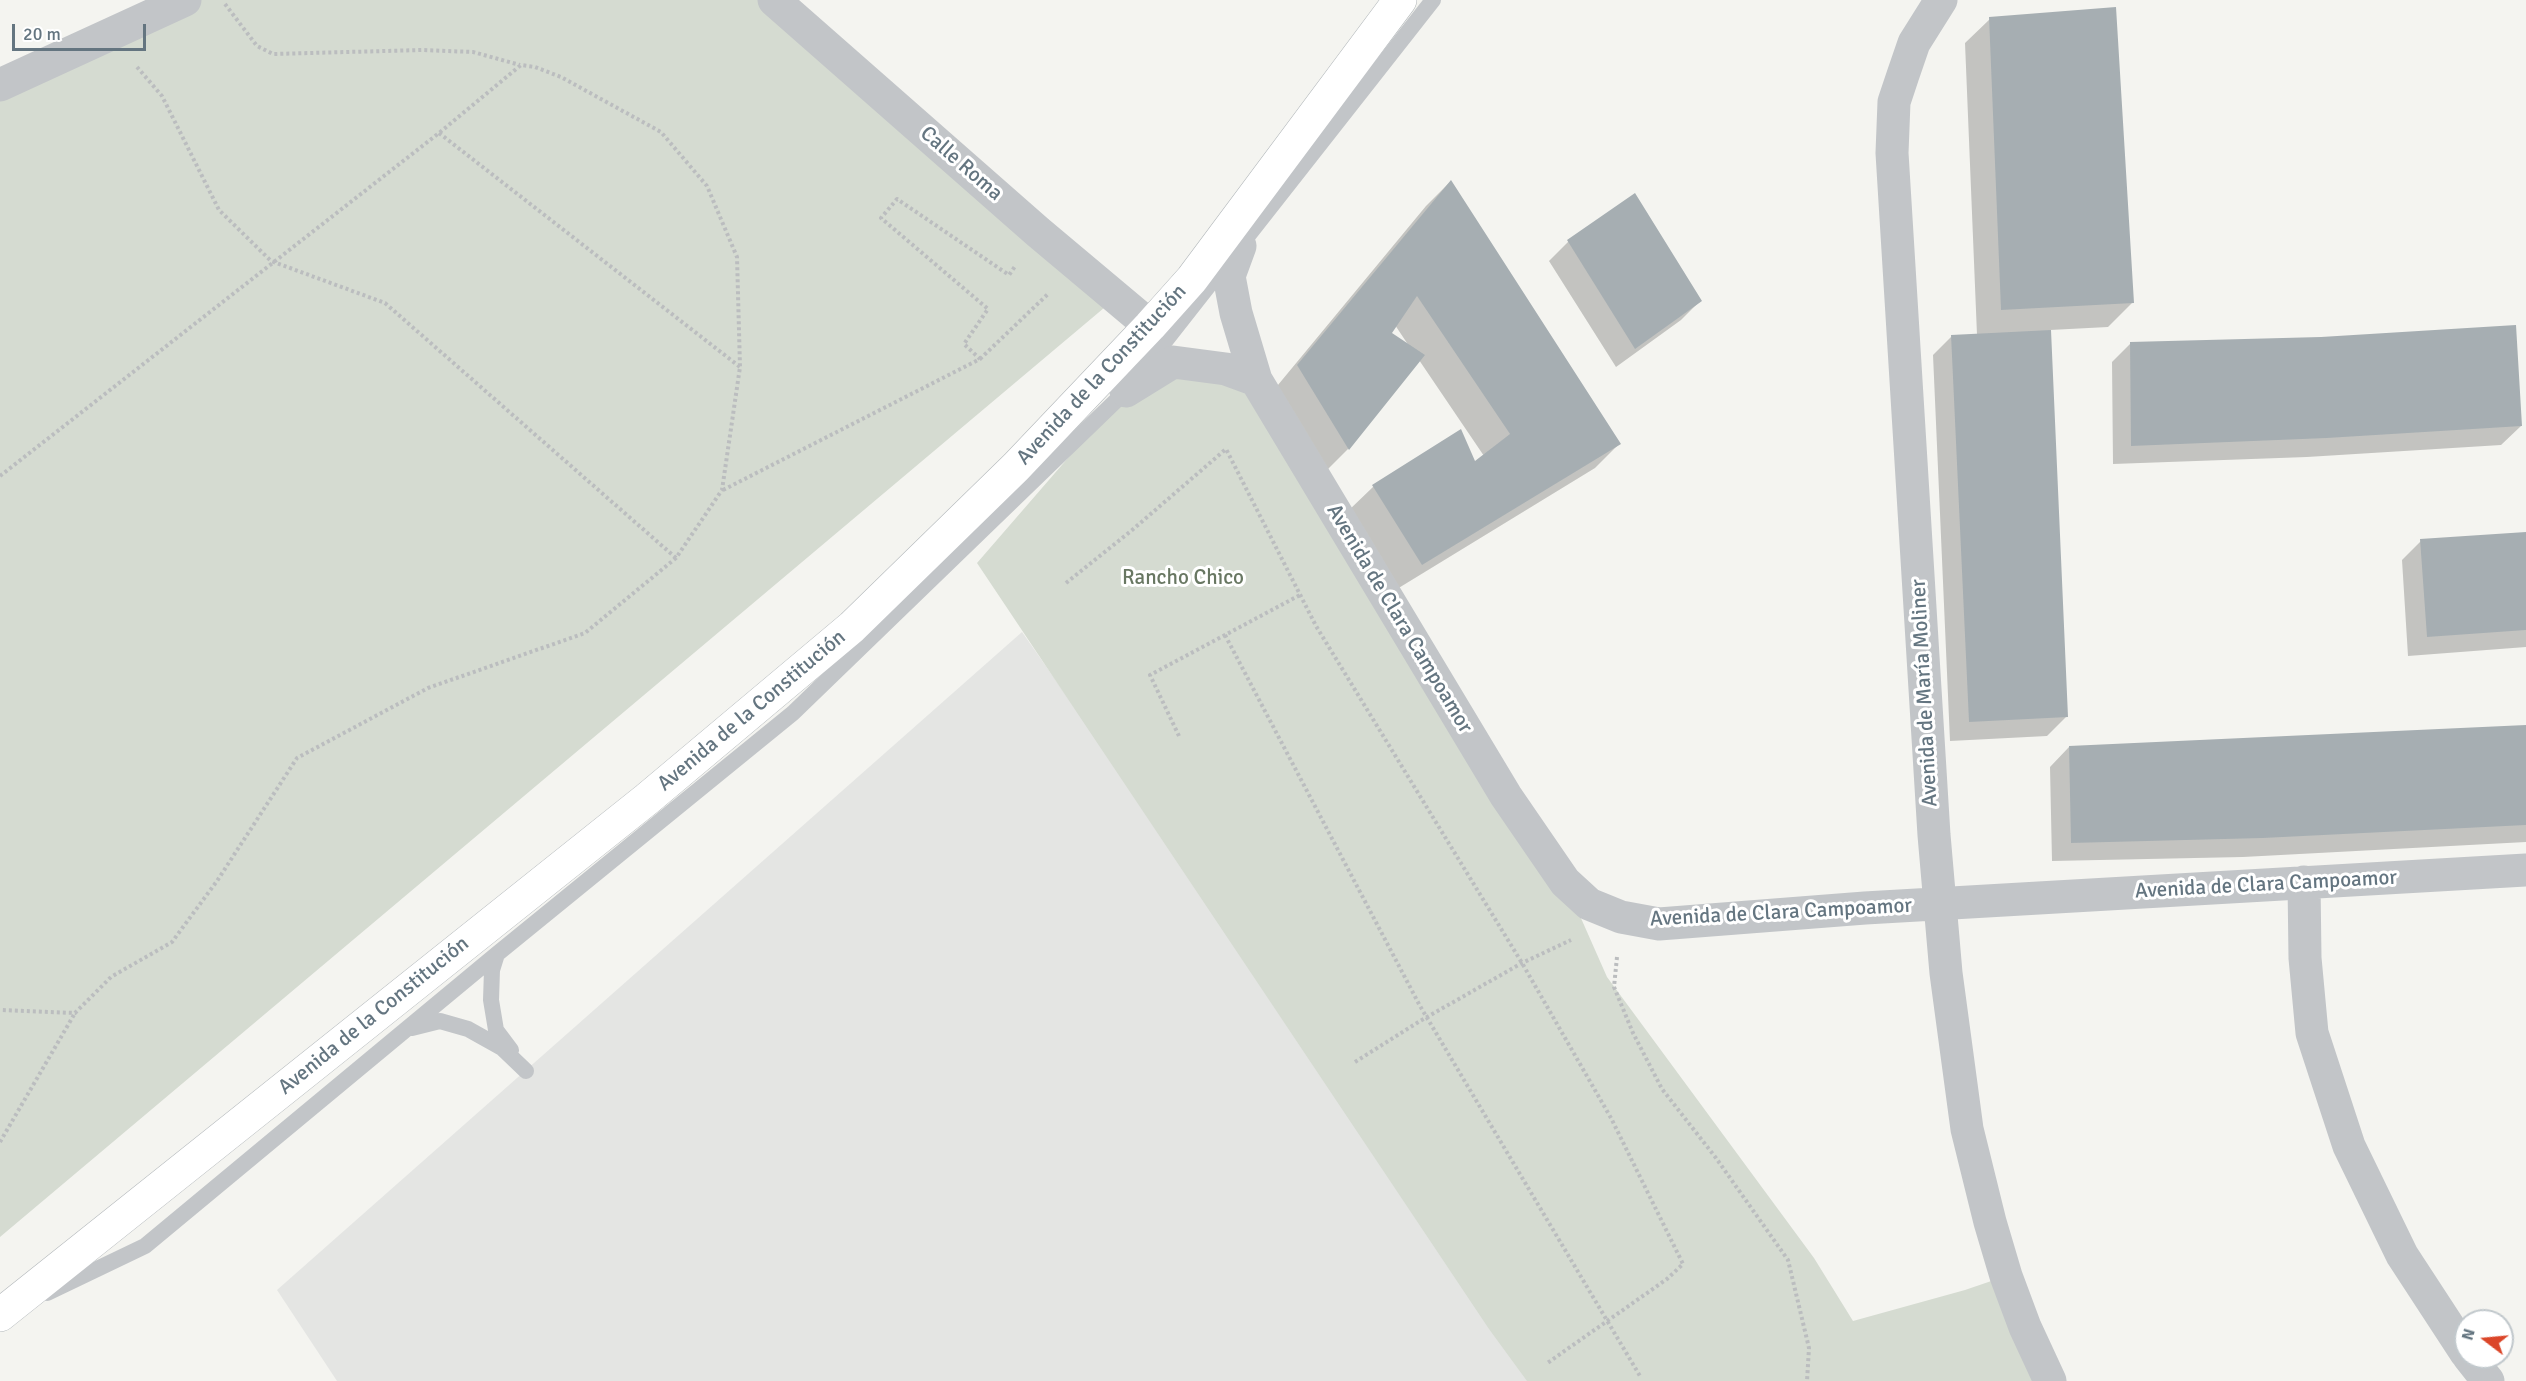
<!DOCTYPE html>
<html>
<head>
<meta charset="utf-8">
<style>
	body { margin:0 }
	#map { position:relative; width:2526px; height:1381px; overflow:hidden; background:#f4f4f0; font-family:Signika,sans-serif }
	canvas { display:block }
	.north { position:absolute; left:2454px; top:1309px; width:60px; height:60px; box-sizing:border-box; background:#fff; border:2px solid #c1c8cc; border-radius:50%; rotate:286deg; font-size:16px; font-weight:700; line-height:24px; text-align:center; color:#647580 }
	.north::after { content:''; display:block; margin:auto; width:21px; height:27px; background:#db4629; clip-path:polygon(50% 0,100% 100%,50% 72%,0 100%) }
	.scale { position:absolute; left:12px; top:24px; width:134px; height:27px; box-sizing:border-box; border:3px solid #647580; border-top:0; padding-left:8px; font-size:18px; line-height:21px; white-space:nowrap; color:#647580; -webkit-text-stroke:4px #fff; paint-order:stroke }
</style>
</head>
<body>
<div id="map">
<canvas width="2526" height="1381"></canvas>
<div class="north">N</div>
<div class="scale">20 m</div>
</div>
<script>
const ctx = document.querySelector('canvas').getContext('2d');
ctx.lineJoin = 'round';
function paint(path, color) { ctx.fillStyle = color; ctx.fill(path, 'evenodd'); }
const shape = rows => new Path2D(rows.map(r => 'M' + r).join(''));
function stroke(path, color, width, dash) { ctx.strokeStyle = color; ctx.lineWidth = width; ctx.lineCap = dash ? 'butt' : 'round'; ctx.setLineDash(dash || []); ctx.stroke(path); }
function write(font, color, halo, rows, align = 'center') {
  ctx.font = font + ' Signika,sans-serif'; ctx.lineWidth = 6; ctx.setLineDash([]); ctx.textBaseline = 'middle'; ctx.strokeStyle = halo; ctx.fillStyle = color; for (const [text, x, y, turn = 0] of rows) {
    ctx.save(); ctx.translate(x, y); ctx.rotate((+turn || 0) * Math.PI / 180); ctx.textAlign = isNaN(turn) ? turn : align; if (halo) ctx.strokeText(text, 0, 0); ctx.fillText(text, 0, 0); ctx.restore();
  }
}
paint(shape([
	[1022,632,1547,1381,337,1381,277,1290]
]), '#e4e5e3');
paint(shape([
	[185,0,774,0,1117,297,0,1237,0,85],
	[1173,362,1256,380,1565,882,1607,977,1814,1258,1853,1321,1965,1290,2006,1276,2050,1381,1527,1381,1489,1329,977,563,1126,391]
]), '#d5dbd1');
paint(shape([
	[1990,19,2132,303,2108,327,2050,330,2066,717,2047,736,1950,741,1933,355,1952,336,1977,335,1965,43],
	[1450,182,1619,444,1595,468,1397,589,1348,511,1373,487,1460,431,1475,463,1484,456,1419,360,1348,449,1324,473,1273,391,1426,206],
	[1395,325,1409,346,1390,333],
	[1634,195,1700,301,1681,320,1616,367,1549,261,1568,242],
	[2131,343,2521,426,2501,445,2307,457,2113,464,2112,362],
	[2526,533,2526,647,2408,656,2402,560,2421,541],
	[2526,726,2526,842,2243,857,2052,861,2050,767,2069,747]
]), '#0003');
paint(shape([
	[2116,7,2134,303,2001,310,1989,17],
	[1451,180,1621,444,1422,565,1372,485,1461,429,1475,461,1510,434,1417,296,1392,333,1425,355,1349,450,1297,365],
	[1635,193,1702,301,1635,349,1567,240],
	[2516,325,2522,426,2327,438,2131,446,2130,342,2321,337],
	[2051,330,2068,717,1969,722,1951,335],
	[2526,532,2526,630,2427,637,2420,539],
	[2526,725,2526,825,2263,838,2071,843,2069,746]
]), '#a6aeb2');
const secondary = shape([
	[0,1315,647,799,852,627,1016,467,1150,326,1192,279,1400,0]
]);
stroke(secondary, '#b2b7ba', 34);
stroke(shape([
	[225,4,257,46,273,54,422,50,473,52,520,65],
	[137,67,162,96,219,210,271,261,385,303,676,558],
	[439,133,740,367],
	[980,359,1049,293],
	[0,476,439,133,521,65,535,67,561,77,661,132,707,186,737,257,740,367,722,490,676,558,585,633,428,688,297,758,217,881,172,942,111,977,75,1013,0,1010],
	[723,490,980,359,964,344,988,309,881,218,897,199,1009,275,1016,265],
	[1066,583,1131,531,1226,449,1316,626,1522,963,1611,1118,1683,1264,1667,1279,1546,1364],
	[1225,635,1420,1006,1640,1376],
	[1179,736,1150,675,1300,595],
	[1617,957,1614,987,1633,1033,1662,1089,1716,1158,1788,1260,1809,1348,1807,1381],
	[1355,1062,1420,1021,1522,963,1571,940],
	[0,1142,75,1013]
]), '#bbbdbf', 4, [3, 3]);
stroke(shape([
	[497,954,492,970,491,1000,496,1030,511,1050],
	[412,1028,440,1021,468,1029,502,1048,526,1071],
	[47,1293,145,1246,497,954,793,713,1126,391,1433,0]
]), '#c2c5c8', 16);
stroke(shape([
	[774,0,1038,232,1150,326],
	[1941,0,1914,43,1903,75,1894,102,1892,153,1934,835,1946,973,1967,1129,1990,1222,2006,1276,2025,1327,2050,1381],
	[0,85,185,0],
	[1240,246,1229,276,1236,313,1256,380,1506,796,1565,882,1589,904,1621,917,1659,924,1865,908,2526,870],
	[1126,391,1173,362,1226,369,1256,380],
	[2304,882,2305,958,2312,1033,2349,1146,2402,1255,2466,1353],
	[2469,1357,2488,1381]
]), '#c2c5c8', 33);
stroke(secondary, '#fff', 33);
write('21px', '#647580', '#fff', [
	["Calle Roma",961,164,41],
	["Avenida de la Constitución",1102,375,-47],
	["Avenida de Clara Campoamor",1399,619,59],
	["Avenida de María Moliner",1925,693,-93],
	["Avenida de la Constitución",752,711,-40],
	["Avenida de Clara Campoamor",2266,885,-3],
	["Avenida de Clara Campoamor",1781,913,-3],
	["Avenida de la Constitución",374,1016,-39]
]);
write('21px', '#687762', '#fff', [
	["Rancho Chico",1183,578]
]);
</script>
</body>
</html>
